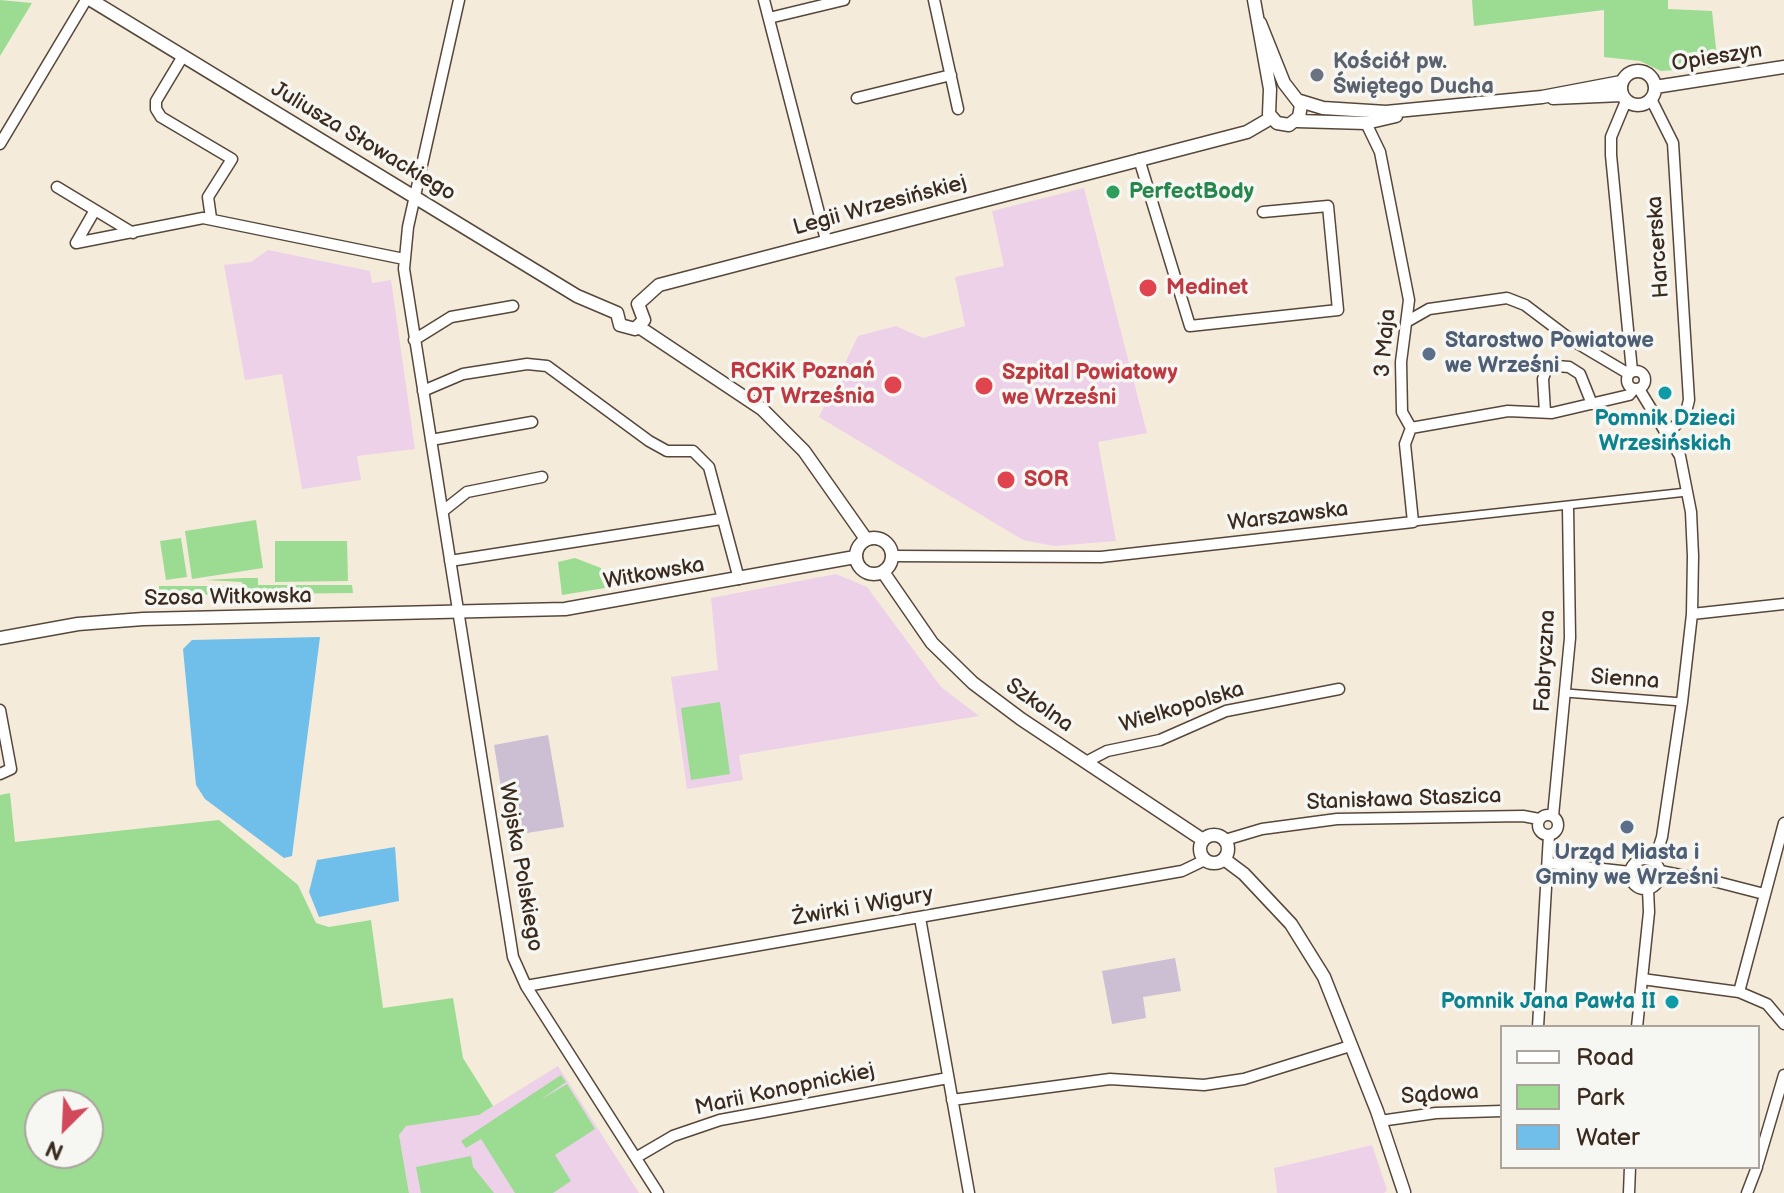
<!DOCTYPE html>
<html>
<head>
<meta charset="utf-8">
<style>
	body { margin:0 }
	#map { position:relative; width:1784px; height:1193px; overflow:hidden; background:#f4ebdb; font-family:"Balsamiq Sans",sans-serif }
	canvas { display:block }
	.legend { position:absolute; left:1500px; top:1025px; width:260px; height:144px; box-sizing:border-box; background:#f6f6f2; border:2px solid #aba49d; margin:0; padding:10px 14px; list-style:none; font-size:24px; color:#3b2a1e }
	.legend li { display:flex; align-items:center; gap:16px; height:40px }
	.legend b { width:40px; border:2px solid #aba49d }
	.north { position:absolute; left:24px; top:1089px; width:80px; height:80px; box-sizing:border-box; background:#f6f6f2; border:2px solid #aba49d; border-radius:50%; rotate:204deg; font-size:22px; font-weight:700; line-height:32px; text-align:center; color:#3b2a1e }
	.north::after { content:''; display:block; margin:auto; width:28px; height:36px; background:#d1495b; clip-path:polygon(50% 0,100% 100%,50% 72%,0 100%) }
</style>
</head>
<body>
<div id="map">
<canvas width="1784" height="1193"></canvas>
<ul class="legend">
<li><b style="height:10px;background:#fff"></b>Road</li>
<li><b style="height:22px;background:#9bdc92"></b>Park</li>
<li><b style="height:22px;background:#6fbfea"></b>Water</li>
</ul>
<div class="north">N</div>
</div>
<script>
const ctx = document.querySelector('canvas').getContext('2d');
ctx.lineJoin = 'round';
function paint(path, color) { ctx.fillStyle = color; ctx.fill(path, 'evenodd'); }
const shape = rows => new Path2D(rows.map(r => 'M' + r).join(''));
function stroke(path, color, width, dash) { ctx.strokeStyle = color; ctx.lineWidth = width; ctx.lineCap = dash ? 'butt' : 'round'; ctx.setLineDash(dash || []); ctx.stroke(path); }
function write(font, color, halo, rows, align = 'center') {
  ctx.font = font + ' "Balsamiq Sans",sans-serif'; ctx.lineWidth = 7; ctx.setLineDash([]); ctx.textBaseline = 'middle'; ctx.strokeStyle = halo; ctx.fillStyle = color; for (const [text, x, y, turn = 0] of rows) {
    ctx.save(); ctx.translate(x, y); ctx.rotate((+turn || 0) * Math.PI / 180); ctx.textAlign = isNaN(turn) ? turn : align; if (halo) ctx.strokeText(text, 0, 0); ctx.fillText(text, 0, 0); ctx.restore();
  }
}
paint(shape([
	[1084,188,1147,433,1098,442,1116,541,1054,546,1023,540,819,417,858,336,896,326,923,338,965,326,955,277,1004,266,992,211],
	[268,250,370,271,372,283,391,280,415,449,357,456,361,480,302,489,282,374,245,380,224,265,251,262],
	[836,574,867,587,941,687,979,716,739,755,743,780,687,789,671,677,718,670,711,598],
	[558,1066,639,1193,409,1193,399,1135,406,1125,479,1115],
	[1372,1145,1387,1190,1384,1193,1277,1193,1274,1168]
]), '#edd1e9');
paint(shape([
	[548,735,564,827,509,836,494,745],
	[1175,958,1181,991,1143,997,1146,1018,1112,1024,1102,971]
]), '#ccbfd4');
paint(shape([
	[0,0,32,3,0,56],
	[1472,0,1668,0,1668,9,1712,11,1718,67,1661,71,1640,61,1604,57,1604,10,1474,26],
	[256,520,263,568,192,579,185,531],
	[181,538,187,577,166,580,160,541],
	[275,541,347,541,348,581,275,582],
	[575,558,601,568,605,588,562,595,558,562],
	[243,578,258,578,258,585,352,585,353,593,159,595,159,586,243,586,242,582,205,580],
	[720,702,730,774,691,780,681,708],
	[10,793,15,842,219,820,298,885,316,923,329,927,371,920,383,1008,453,998,463,1058,493,1106,479,1115,406,1126,399,1135,409,1193,0,1193,0,795],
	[40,1105,88,1105,88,1153,40,1153],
	[561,1075,566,1082,540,1100,567,1084,595,1129,555,1155,571,1181,553,1193,515,1193,481,1139,466,1148,461,1141],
	[471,1156,473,1167,494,1193,421,1193,416,1167]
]), '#9bdc92');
paint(shape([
	[320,637,292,856,284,858,205,799,196,785,183,649,192,640],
	[395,847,399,901,319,917,309,892,317,860]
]), '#6fbfea');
const pedestrian = shape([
	[1413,522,1687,492],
	[1566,693,1682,702],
	[1658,869,1698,877]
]);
const minor = shape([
	[459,0,408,227,404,269,513,957,526,986,658,1193],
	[764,0,826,240],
	[934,0,958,109],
	[769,18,844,0],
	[183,56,156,101,156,109,161,117,232,159,208,197,211,218],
	[857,98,951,75],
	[1651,99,1673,143,1689,400,1685,416,1668,433],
	[1626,101,1611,137,1611,155,1632,371],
	[0,144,86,0],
	[1139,159,1190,326,1338,310,1328,206,1263,212],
	[57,187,133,233],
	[95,210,76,243,203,218,404,259],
	[1408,321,1429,309,1507,298,1525,305,1570,339,1629,374],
	[414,340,451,317,513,306],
	'1627 380a9 9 0 1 1 18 0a9 9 0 1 1-18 0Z',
	[1639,389,1680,456,1691,512,1693,556,1692,614,1682,702,1662,837,1654,862],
	[423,391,463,374,527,364,547,366,649,441,667,451,693,451,709,467,739,579],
	[1545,412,1543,379,1546,370,1556,366,1569,367,1580,374,1592,404],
	[1411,428,1508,411,1552,413,1629,395,1634,389],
	[431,440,532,422],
	[443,511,467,492,542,477],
	[892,556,1101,557,1413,522,1405,444,1411,428,1402,412,1401,362,1409,300,1380,152,1366,123],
	[450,561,721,519],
	[1692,614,1784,604],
	[0,710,11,769,0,774],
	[1086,762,1107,751,1160,740,1226,711,1339,689],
	'1538 825a10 10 0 1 1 20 0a10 10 0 1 1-20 0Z',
	[1553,816,1570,638,1568,507],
	[1225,840,1262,829,1337,819,1523,816,1539,819],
	'1630 874a15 15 0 1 1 30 0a15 15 0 1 1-30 0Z',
	[1549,863,1630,872],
	[1698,877,1764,894],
	[920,918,969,1193],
	[1642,979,1739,992,1767,1004,1784,1024],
	[526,986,1182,871,1205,860],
	[1739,992,1784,823],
	[1538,1027,1549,835],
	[1637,1027,1649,912,1648,889],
	[952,1100,1110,1079,1204,1085,1244,1079,1350,1046],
	[1380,1121,1436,1113,1502,1111],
	[637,1157,673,1136,720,1120,948,1078],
	[1758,1163,1784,1075],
	[1629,1193,1630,1167],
	[1747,1193,1757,1167]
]);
const tertiary = shape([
	[91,0,577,296,617,313],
	[1254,0,1270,89,1269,114,1277,123,1289,125,1299,117,1301,105,1284,83,1260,23],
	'1621 88a17 17 0 1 1 34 0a17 17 0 1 1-34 0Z',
	[1655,87,1784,67],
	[1553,98,1622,95],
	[1300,101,1323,108,1386,112,1542,97,1621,82],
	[1297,121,1366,123,1396,116],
	[638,304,659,285,1247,132,1271,118],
	[617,313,620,325,635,329,644,320,638,304],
	[639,327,762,409,804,451,866,539],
	'856 556a18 18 0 1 1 36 0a18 18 0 1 1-36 0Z',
	[883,572,932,643,973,683,1021,719,1203,840],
	[0,638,78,624,143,619,565,609,855,557],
	'1200 849a14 14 0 1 1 28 0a14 14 0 1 1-28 0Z',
	[1224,859,1244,874,1291,924,1324,977,1377,1111,1404,1192]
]);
stroke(pedestrian, '#57473a', 10);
stroke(minor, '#57473a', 13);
stroke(tertiary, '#57473a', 15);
stroke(pedestrian, '#fff', 7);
stroke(minor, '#fff', 10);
stroke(tertiary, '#fff', 12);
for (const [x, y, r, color] of [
	[1317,75,8,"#6b7280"],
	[1113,192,8,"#2e9e5b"],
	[1148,288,10,"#e0444e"],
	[1429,354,8,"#5c6f8a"],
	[893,385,10,"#e0444e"],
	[984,386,10,"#e0444e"],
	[1665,393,8,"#0f9aa8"],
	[1006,480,10,"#e0444e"],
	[1627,827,8,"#5c6f8a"],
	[1672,1002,8,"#0f9aa8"]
]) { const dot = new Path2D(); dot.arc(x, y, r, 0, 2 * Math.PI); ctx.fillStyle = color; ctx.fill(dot); stroke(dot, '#f6f6f2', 3); }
write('22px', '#3b2a1e', '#f6f6f2', [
	["Opieszyn",1717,58,-9],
	["Juliusza Słowackiego",363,142,31],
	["Legii Wrzesińskiej",880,206,-15],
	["Harcerska",1659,247,-94],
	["3 Maja",1386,343,-85],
	["Warszawska",1288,517,-7],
	["Witkowska",654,574,-10],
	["Szosa Witkowska",228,598,-1],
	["Fabryczna",1546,661,-87],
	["Sienna",1625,680,4],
	["Szkolna",1039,706,35],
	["Wielkopolska",1182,708,-17],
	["Stanisława Staszica",1404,800,-2],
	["Wojska Polskiego",520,867,80],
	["Żwirki i Wigury",863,907,-10],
	["Marii Konopnickiej",785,1090,-12],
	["Sądowa",1440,1095,-4]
]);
write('bold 22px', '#5b616d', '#f6f6f2', [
	["Kościół pw.",1333,62],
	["Świętego Ducha",1333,87]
], 'left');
write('bold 22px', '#27864d', '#f6f6f2', [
	["PerfectBody",1129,192]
], 'left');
write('bold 22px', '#be3a42', '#f6f6f2', [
	["Medinet",1166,288],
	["RCKiK Poznań",875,372,"right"],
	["OT Września",875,397,"right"],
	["Szpital Powiatowy",1002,373],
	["we Wrześni",1002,398],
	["SOR",1024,480]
], 'left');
write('bold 22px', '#4e5e75', '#f6f6f2', [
	["Starostwo Powiatowe",1445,341],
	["we Wrześni",1445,366],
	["Urząd Miasta i",1627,853,"center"],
	["Gminy we Wrześni",1627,878,"center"]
], 'left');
write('bold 22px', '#0d838f', '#f6f6f2', [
	["Pomnik Dzieci",1665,419],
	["Wrzesińskich",1665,444],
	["Pomnik Jana Pawła II",1656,1002,"right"]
]);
</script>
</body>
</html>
